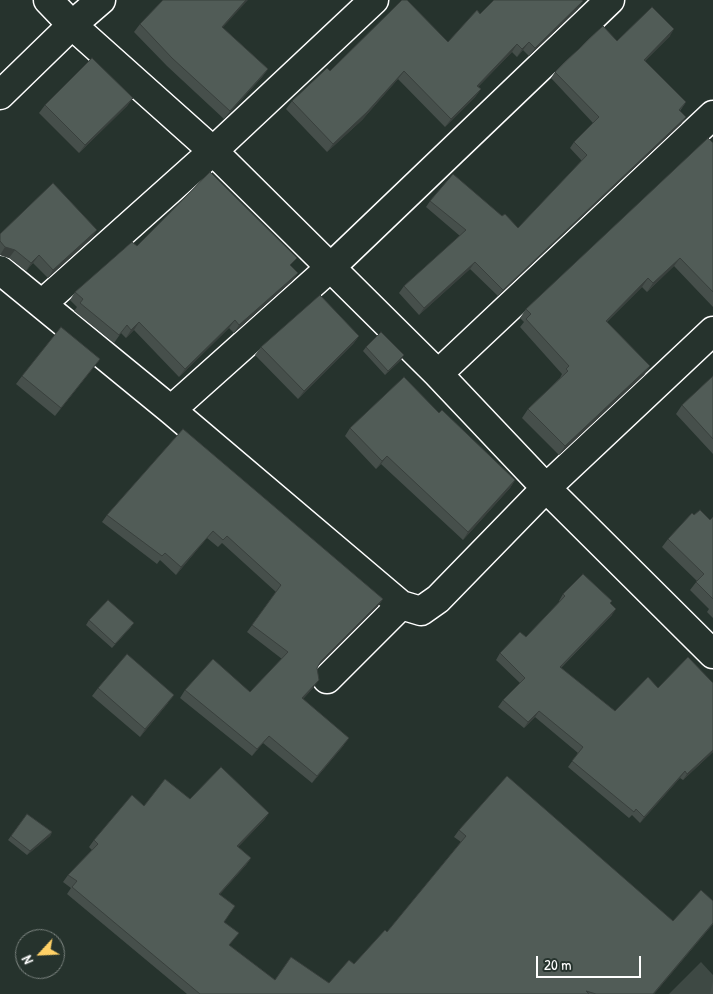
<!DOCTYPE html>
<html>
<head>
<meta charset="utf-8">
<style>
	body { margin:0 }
	#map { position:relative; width:713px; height:994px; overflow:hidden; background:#26332d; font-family:"Patrick Hand",sans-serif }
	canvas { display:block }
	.north { position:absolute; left:15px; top:929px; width:50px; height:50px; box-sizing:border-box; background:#26332d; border:1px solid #7d8581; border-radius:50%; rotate:245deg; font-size:14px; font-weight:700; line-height:20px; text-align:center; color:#fff }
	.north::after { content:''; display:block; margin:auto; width:18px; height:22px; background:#ffd166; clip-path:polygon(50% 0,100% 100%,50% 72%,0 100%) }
	.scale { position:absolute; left:536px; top:956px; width:105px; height:22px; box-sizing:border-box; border:2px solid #fff; border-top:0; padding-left:6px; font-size:15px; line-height:18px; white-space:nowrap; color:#fff; -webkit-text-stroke:4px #26332d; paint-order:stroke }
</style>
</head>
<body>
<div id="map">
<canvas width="713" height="994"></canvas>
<div class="north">N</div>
<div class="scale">20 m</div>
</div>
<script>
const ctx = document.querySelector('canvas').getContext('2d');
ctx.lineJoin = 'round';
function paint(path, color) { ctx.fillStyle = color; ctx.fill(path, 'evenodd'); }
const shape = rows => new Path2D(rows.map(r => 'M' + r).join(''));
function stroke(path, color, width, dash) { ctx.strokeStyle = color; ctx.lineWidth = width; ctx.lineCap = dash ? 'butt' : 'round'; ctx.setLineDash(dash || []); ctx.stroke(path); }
paint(shape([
	[701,962,713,975,713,994,669,994]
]), '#3e4944');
const minor = shape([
	[48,0,72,25,213,151,438,374,546,488,713,654],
	[0,95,72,25,101,0],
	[0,270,171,410,401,605,421,611,438,599,546,488,713,331],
	[43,303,213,151,374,0],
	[438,374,713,115],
	[171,410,331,267,610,0],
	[327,679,401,605]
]);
stroke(minor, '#fff', 31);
stroke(minor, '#26332d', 28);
paint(shape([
	[578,9,529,56,523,50,517,57,512,52,478,87,481,89,475,97,445,127,398,79,362,120,327,152,286,109,292,101,330,71,448,42,480,14],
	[140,24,223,28,268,69,262,77,224,119,167,66,134,32],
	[670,36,645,61,686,102,680,111,686,117,681,124,498,296,470,269,419,315,399,293,404,286,460,236,426,207,430,201,502,216,518,228,582,161,570,148,574,142,593,123,551,78,555,72,617,41],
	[133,98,127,106,79,153,39,113,45,105],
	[713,143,713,307,674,266,647,292,642,287,607,322,650,366,644,375,559,455,522,418,528,409,560,378,562,374,520,327,524,322,520,318,526,309],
	[0,234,92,238,48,278,33,263,26,271,9,258,0,255],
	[137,246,291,266,292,281,234,333,229,328,179,377,134,330,126,338,121,333,114,343,74,311,77,307,70,300,75,292],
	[359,336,353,344,298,399,255,355,261,347],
	[366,347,401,360,385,375,363,351],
	[100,359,55,416,16,384,22,376],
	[713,376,713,454,676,414,682,405],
	[439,413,515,480,510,488,463,540,381,464,376,469,345,436,350,428],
	[183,429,383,599,378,606,318,665,317,668,314,687,303,699,344,745,312,783,263,743,252,756,180,698,185,690,250,692,282,659,247,632,276,592,222,543,218,547,207,538,176,575,160,560,157,564,102,522,107,515],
	[694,515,710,520,713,517,713,618,707,612,709,609,690,590,697,581,662,547,668,539],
	[563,594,610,603,612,615,561,668,615,711,713,752,683,780,680,778,640,823,632,815,629,818,568,767,578,753,535,717,524,728,498,707,503,700,520,683,496,660,500,653,526,637,560,602,559,601],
	[89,620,131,627,112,648,86,625],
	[98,688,168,703,140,737,92,696],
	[190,799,269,813,264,820,238,847,251,858,246,865,219,895,224,922,230,946,275,980,329,983,354,964,387,932,461,842,454,837,459,830,673,921,713,924,654,994,187,994,67,894,71,888,63,882,68,875,92,850,89,847,94,840,144,806],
	[27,814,52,832,50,836,27,855,8,840],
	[713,981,713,994,710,994]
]), '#464f4b');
paint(shape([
	[246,0,248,0,216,35,222,27],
	[583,1,578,9,529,56,535,48],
	[674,29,670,36,639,66,644,60],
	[529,42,523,50,517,57,522,49],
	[517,44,512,52,471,94,477,86],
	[268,69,262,77,224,119,230,111],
	[404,71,398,79,362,120,327,152,333,144],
	[481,89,475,97,445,127,451,119],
	[133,98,127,106,79,153,85,145],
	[686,117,681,124,498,296,503,290],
	[97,230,92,238,48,278,53,270],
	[5,247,15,250,9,258,0,255],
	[39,255,33,263,26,271,31,263],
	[680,258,674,266,647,292,653,283],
	[475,262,470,269,419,315,424,308],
	[298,273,292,281,234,333,239,325],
	[648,278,642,287,599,329,606,321],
	[235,320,229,328,179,377,185,369],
	[139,322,134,330,126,338,131,330],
	[359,336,353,344,298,399,304,391],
	[404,355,401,360,385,375,388,371],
	[100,359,94,367,55,416,61,408],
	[650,366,644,375,559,455,565,446],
	[387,456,381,464,376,469,382,461],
	[515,480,510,488,463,540,468,532],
	[213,531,207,538,176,575,181,567],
	[383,599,378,606,316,668,321,661],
	[616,609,612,615,555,673,560,667],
	[319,680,314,687,297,705,302,698],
	[174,695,168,703,140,737,145,729],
	[539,711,535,717,524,728,528,722],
	[269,736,263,743,252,756,257,749],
	[349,738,344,745,312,783,317,776],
	[713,750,713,752,683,780,687,774],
	[685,771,680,778,640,823,644,817],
	[269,813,264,820,232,853,237,846],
	[52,832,50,836,27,855,30,851],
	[251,858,246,865,214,901,219,894],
	[713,923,713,924,654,994,653,994]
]), '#39403d');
const building = shape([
	[163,0,246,0,222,27,268,69,230,111,172,58,140,24,163,0],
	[402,0,407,0,448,42,477,10,480,14,494,0,582,0,583,1,535,48,529,42,522,49,517,44,477,86,481,89,451,119,404,71,367,112,333,144,292,101,327,68,330,71,402,0],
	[652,7,674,29,644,60,686,102,679,110,686,117,503,290,475,262,424,308,404,286,466,230,430,201,453,174,502,216,505,214,518,228,587,155,574,142,599,117,555,72,603,26,617,41,652,7],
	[92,58,133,98,85,145,45,105,92,58],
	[708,138,713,143,713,292,680,258,653,283,648,278,606,321,650,366,565,446,528,409,568,371,566,369,569,366,526,319,531,314,526,309,708,138],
	[210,172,297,258,290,265,298,273,239,325,235,320,185,369,139,322,131,330,127,325,119,335,80,303,83,299,75,292,132,242,137,246,210,172],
	[53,183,97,230,53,270,39,255,31,263,15,250,5,247,0,241,0,234,53,183],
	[320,295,359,336,304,391,261,347,320,295],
	[61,327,100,359,61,408,22,376,61,327],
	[381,332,404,355,388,371,366,347,381,332],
	[713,376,713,439,682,405,713,376],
	[404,377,439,413,442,410,515,480,468,532,387,456,382,461,350,428,404,377],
	[183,429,383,599,321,661,317,668,319,680,302,698,349,738,317,776,269,736,257,749,185,690,213,659,250,692,288,652,252,625,281,585,227,536,223,540,213,531,181,567,165,553,162,556,107,515,183,429],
	[700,510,710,520,713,517,713,599,696,582,704,574,668,539,692,513,694,515,700,510],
	[583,574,612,601,610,603,616,609,560,667,615,711,648,677,658,688,688,657,713,683,713,750,687,774,685,771,644,817,636,809,634,812,572,761,583,747,539,711,528,722,503,700,525,678,500,653,520,632,526,637,565,596,563,594,583,574],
	[108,600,134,623,115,644,89,620,108,600],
	[127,654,174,695,145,729,98,688,127,654],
	[221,767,269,813,237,846,251,858,219,894,235,906,224,922,239,933,229,945,275,980,291,957,329,983,349,960,354,964,385,930,387,932,466,836,459,830,507,776,673,921,701,890,713,901,713,923,653,994,596,994,586,991,589,994,200,994,72,887,77,881,68,875,98,844,94,840,132,795,144,806,165,779,190,799,221,767],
	[27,814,52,832,30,851,11,836,27,814]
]);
paint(building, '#515c57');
stroke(building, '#39403d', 1);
</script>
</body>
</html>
